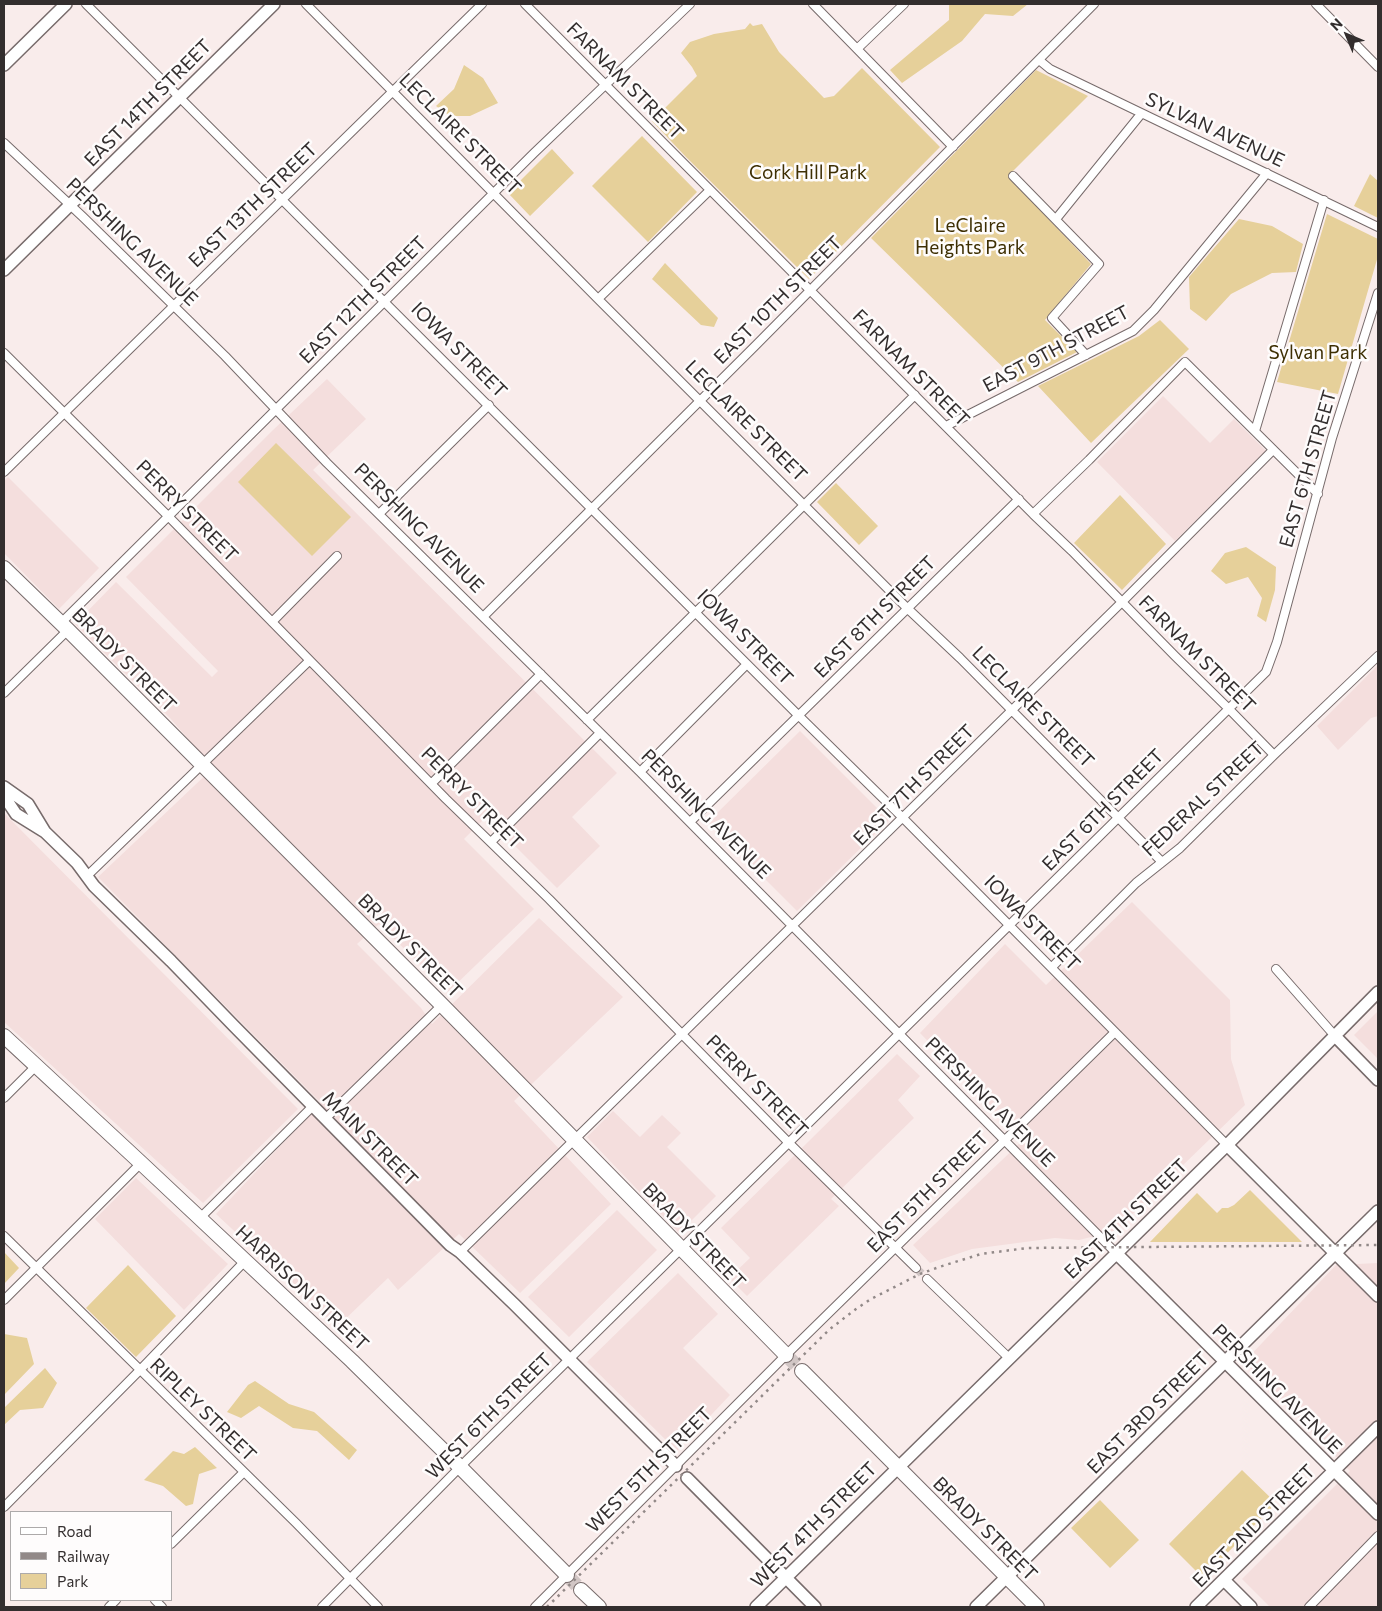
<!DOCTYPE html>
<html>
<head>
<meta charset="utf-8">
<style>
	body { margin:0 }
	#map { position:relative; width:1382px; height:1611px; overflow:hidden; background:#f9eceb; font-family:Commissioner,sans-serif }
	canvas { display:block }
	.frame { position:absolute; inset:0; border:5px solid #332e2e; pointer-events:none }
	.legend { position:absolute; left:10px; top:1511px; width:162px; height:90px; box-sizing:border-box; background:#fefcfc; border:1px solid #adaaaa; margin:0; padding:6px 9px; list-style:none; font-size:15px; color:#332e2e }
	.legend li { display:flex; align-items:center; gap:10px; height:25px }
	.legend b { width:25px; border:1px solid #adaaaa }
	.north { position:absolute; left:1322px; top:10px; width:50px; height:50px; -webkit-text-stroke:4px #fefcfc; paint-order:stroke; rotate:315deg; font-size:14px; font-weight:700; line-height:20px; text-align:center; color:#332e2e }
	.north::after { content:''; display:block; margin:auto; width:18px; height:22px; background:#332e2e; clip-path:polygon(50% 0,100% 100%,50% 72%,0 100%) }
</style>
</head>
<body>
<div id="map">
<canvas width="1382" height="1611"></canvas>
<div class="frame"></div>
<ul class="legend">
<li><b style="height:6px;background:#fff"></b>Road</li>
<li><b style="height:6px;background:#928988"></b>Railway</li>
<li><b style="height:14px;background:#e6d09a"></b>Park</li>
</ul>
<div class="north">N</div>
</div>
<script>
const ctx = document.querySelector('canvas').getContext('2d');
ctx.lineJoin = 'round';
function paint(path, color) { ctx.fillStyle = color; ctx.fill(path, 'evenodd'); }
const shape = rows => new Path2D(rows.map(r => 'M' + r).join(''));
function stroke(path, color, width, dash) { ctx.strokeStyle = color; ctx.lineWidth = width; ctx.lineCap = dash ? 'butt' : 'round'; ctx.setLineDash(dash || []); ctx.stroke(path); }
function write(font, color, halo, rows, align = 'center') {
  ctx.font = font + ' Commissioner,sans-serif'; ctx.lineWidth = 5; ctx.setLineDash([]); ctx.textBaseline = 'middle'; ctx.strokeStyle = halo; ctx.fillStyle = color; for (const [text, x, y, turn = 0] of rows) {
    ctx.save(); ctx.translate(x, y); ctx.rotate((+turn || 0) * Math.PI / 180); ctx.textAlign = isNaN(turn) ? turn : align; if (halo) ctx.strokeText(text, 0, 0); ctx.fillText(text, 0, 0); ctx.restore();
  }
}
paint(shape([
	[327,379,366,419,313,470,617,773,572,817,600,846,557,888,486,817,464,839,534,909,448,992,379,924,357,944,421,1008,432,1024,539,918,623,997,514,1101,611,1204,520,1293,459,1234,398,1290,388,1278,337,1327,216,1214,321,1103,98,877,213,768,170,718,75,624,116,582,212,677,218,671,126,577,273,430],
	[1163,396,1210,443,1234,419,1266,451,1175,541,1097,462],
	[8,477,99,568,59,609,4,553,4,481],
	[1378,665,1378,716,1371,718,1338,750,1317,726],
	[800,731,889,820,797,911,708,822],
	[4,813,298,1109,203,1203,4,1022],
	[1132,902,1230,1000,1231,1059,1245,1105,1115,1231,1079,1240,1055,1238,972,1249,930,1263,913,1245,1023,1140,920,1033,1005,944,1046,985],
	[1378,1011,1378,1059,1354,1035],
	[897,1054,920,1076,898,1100,914,1118,831,1199,839,1206,747,1296,729,1278,750,1258,721,1228],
	[613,1111,640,1137,662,1115,681,1133,667,1147,716,1196,679,1233,587,1137],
	[136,1178,228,1264,184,1310,95,1219],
	[617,1210,657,1250,569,1337,528,1297],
	[1378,1263,1378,1607,1270,1607,1242,1579,1350,1471,1244,1362,1336,1265],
	[678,1273,718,1314,683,1348,730,1395,677,1451,587,1362]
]), '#f4dedd');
paint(shape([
	[949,4,1028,4,1013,16,985,14,962,41,902,83,890,70,949,20],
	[750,23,753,26,762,24,779,52,824,98,834,96,862,68,940,147,809,279,686,157,652,121,697,76,692,67,681,53,690,42,714,34,745,29],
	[464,65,483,78,498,103,470,116,450,116,436,106,454,89],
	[1036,70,1088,96,1008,176,1091,264,1045,320,1077,352,1018,382,871,238],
	[642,136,697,192,648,242,592,186],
	[552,149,574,173,530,216,508,193],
	[1370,174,1378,181,1378,218,1354,206],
	[1327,214,1378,239,1378,256,1338,394,1277,382],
	[1239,219,1272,226,1303,244,1296,272,1272,273,1231,294,1206,321,1190,309,1189,277],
	[665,263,718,318,714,327,701,325,652,279],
	[1160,320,1189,349,1091,443,1038,386,1139,336],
	[276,443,351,517,312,556,238,482],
	[836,483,878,526,859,545,817,502],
	[1120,495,1166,544,1122,590,1074,543],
	[1246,547,1276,567,1275,590,1266,622,1257,616,1262,598,1248,577,1226,584,1211,571,1225,553],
	[1250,1190,1302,1242,1150,1242,1197,1193,1217,1213,1222,1208,1228,1208,1234,1205],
	[4,1252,19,1268,4,1284],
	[128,1265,176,1316,136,1357,86,1308],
	[4,1334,27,1338,34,1364,4,1395],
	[45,1368,57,1383,43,1408,20,1410,4,1425,4,1408],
	[255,1381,289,1404,314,1412,357,1450,349,1460,317,1431,293,1428,259,1406,241,1418,227,1412,248,1385],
	[195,1447,217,1468,199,1474,193,1504,186,1506,163,1486,144,1480,173,1451,184,1454],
	[1242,1470,1276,1503,1203,1578,1169,1544],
	[1100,1500,1139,1540,1110,1568,1071,1528]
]), '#e6d09a');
stroke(shape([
	[916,1268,927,1279]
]), '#d1c6c5', 8, [8, 4]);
stroke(shape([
	[786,1355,802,1371],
	[567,1575,581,1590]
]), '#d1c6c5', 14, [14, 7]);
const street = shape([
	[86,4,798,715,903,818,1227,1145],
	[306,4,598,299,907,608,960,658,1162,862],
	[525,4,1033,514,1072,551,1175,656,1229,709,1274,755],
	[813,4,953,147],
	[1316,4,1378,67],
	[857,49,904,4],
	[1039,60,1050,69,1378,227],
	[4,143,83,217,225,356,327,463,640,772,1116,1253],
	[1013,176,1099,264,1052,318,1086,355],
	[1056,219,1141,114],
	[598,299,710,190],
	[4,353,168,516,446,799,549,899,789,1143,916,1268],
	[946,426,1133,331,1154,310,1267,173],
	[1255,431,1324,200],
	[4,472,482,4],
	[379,514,489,405],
	[1033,514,1089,460,1185,362,1318,494],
	[483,617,756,345,1094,4],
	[272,622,337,556],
	[61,623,534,153,690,4],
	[4,693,68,630],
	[587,720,915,395],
	[640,772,747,664],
	[432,783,541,674],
	[690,822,1019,499],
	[491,842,600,733],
	[87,876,309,661],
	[1052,967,1136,883,1180,848,1274,755,1378,656],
	[1276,969,1335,1036],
	[4,1098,36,1066],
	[325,1119,442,1005],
	[200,1218,313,1106],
	[4,1236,296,1523,378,1607],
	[460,1252,1122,602,1273,450],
	[927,1279,1009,1358],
	[4,1300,141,1163],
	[4,1507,139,1371,245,1261],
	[171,1544,244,1472],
	[155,1600,162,1607],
	[109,1607,116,1600],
	[322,1607,467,1460,1266,672,1277,642,1332,438,1378,293],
	[535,1607,786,1355,1115,1032],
	[1309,1607,1378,1536]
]);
const secondary = shape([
	[4,65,66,4],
	[4,270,274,4],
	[4,787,28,804,45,832,16,814,4,796],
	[45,832,77,863,94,886,171,961,234,1026,450,1245,460,1252,515,1305,676,1466],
	[1335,1036,1378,1080],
	[1227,1145,1378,1296],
	[1116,1253,1378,1514],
	[687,1478,815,1607],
	[1224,1580,1251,1607],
	[756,1607,1227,1145,1378,992],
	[976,1607,1378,1211],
	[1196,1607,1378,1427]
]);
const highway = shape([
	[4,568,68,630,442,1005,786,1355],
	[4,1036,141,1163,352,1361,460,1467,567,1575],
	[802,1371,1037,1607],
	[581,1590,599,1607]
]);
stroke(street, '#776b6b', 10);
stroke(secondary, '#776b6b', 14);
stroke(highway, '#776b6b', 16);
stroke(street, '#fff', 8);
stroke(secondary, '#fff', 11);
stroke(highway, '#fff', 14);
stroke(shape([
	[547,1607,830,1329,856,1309,871,1299,920,1274,939,1267,981,1254,1027,1248,1378,1245]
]), '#928988', 2.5, [2.5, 5]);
write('19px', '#332e2e', '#fefcfc', [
	["FARNAM STREET",625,81,45],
	["EAST 14TH STREET",148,103,-45],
	["SYLVAN AVENUE",1215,130,25],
	["LECLAIRE STREET",460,134,45],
	["EAST 13TH STREET",253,205,-44],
	["PERSHING AVENUE",132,242,44],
	["EAST 12TH STREET",363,300,-45],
	["EAST 10TH STREET",778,300,-45],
	["EAST 9TH STREET",1056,349,-28],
	["IOWA STREET",459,350,45],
	["FARNAM STREET",911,368,45],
	["LECLAIRE STREET",746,421,45],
	["EAST 6TH STREET",1308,469,-74],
	["PERRY STREET",187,511,45],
	["PERSHING AVENUE",419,528,45],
	["EAST 8TH STREET",875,617,-45],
	["IOWA STREET",745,637,45],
	["FARNAM STREET",1197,654,45],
	["BRADY STREET",124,660,45],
	["LECLAIRE STREET",1033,707,45],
	["EAST 7TH STREET",914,785,-45],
	["PERRY STREET",472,798,45],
	["FEDERAL STREET",1203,799,-43],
	["EAST 6TH STREET",1103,810,-45],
	["PERSHING AVENUE",706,814,45],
	["IOWA STREET",1032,923,45],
	["BRADY STREET",410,946,45],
	["PERRY STREET",757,1086,45],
	["PERSHING AVENUE",990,1102,45],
	["MAIN STREET",370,1139,45],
	["EAST 5TH STREET",928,1192,-45],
	["EAST 4TH STREET",1126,1219,-44],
	["BRADY STREET",694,1236,46],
	["HARRISON STREET",302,1288,43],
	["PERSHING AVENUE",1277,1389,45],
	["RIPLEY STREET",203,1410,44],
	["EAST 3RD STREET",1148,1413,-45],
	["WEST 6TH STREET",489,1416,-45],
	["WEST 5TH STREET",649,1470,-45],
	["WEST 4TH STREET",814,1525,-45],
	["EAST 2ND STREET",1254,1526,-45],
	["BRADY STREET",985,1529,45]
]);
write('19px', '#3e2f03', '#fefcfc', [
	["Cork Hill Park",808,173],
	["LeClaire",970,226],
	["Heights Park",970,248],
	["Sylvan Park",1318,353]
]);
</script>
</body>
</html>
